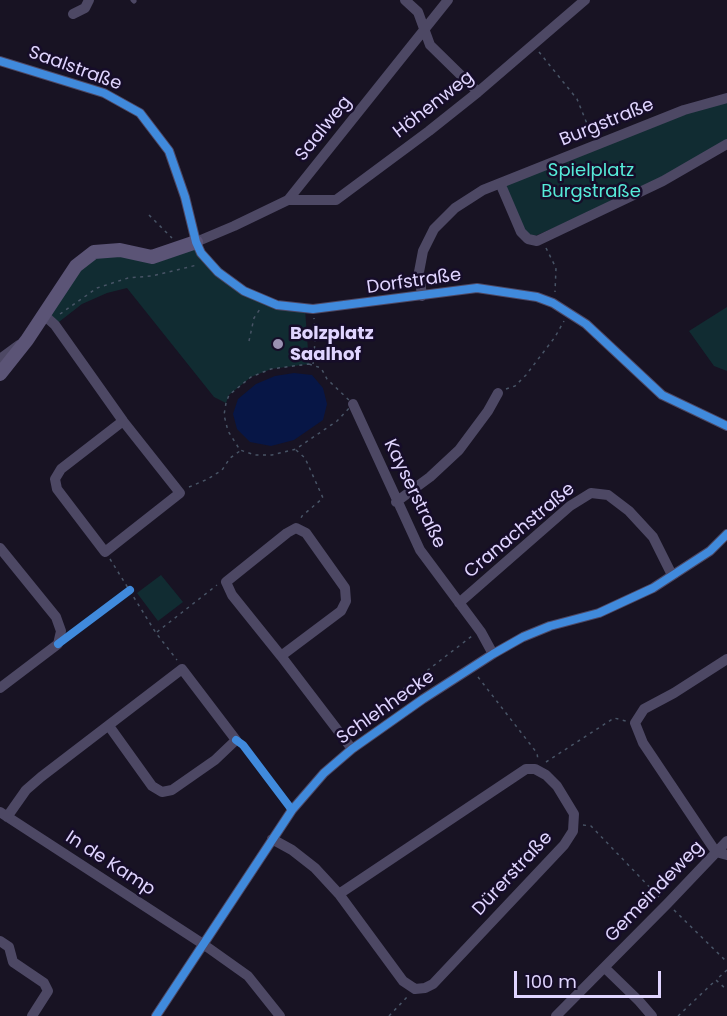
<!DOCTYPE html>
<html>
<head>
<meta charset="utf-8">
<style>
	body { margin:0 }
	#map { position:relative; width:727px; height:1016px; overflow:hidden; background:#181323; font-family:Poppins,sans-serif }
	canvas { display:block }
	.scale { position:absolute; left:514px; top:971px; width:147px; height:27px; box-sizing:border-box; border:3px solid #e0d5ff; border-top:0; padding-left:8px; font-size:18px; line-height:21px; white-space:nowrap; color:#e0d5ff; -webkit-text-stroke:4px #160d29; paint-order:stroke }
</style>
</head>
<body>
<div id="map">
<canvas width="727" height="1016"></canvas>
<div class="scale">100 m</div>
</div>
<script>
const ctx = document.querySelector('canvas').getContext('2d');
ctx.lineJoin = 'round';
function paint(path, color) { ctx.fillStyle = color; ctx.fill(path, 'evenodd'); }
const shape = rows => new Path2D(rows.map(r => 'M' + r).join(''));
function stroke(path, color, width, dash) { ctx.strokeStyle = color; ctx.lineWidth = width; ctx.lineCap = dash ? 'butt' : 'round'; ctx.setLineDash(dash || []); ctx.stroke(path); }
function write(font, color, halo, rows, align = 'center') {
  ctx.font = font + ' Poppins,sans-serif'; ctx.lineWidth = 5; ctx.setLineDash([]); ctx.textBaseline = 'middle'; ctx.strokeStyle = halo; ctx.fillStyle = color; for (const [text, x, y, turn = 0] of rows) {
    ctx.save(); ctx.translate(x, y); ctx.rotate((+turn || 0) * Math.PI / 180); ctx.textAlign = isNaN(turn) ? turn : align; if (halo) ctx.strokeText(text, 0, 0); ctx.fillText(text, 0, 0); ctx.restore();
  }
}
paint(shape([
	[727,98,727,144,663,181,528,239,500,183],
	[196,242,244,291,305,309,309,364,271,369,251,377,229,395,226,403,214,397,127,288,107,293,82,304,55,325,44,315,94,252,152,257],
	[727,307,727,371,714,366,689,331],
	[161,575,183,602,158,621,137,593]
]), '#112c32');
paint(shape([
	[294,373,312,375,323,388,327,404,323,420,294,440,271,446,250,442,237,429,233,414,238,399,256,384,275,376]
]), '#071646');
stroke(shape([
	[539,52,577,99,592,136],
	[149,215,172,238],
	[546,248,556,268,555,292],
	[60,314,97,288,128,278,152,276,197,265],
	[249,341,254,318,260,309],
	[309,364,321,368,327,379,353,404,337,421,296,449,272,455,255,455,240,450,228,431,224,415,226,403,229,395,251,377,271,369,309,364],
	[313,364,315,342,314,318],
	[506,389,515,386,526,375,555,337,564,321],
	[296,450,305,458,323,498,302,516,300,520],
	[189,487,208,479,222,470,230,458,240,451],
	[110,559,156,633,177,660],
	[157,632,217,585],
	[478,677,537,753,538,760],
	[350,730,472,636],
	[546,762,614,718,626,721],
	[583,825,591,826,659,897],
	[674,910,727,962],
	[727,970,716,980,727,990],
	[389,1016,408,996],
	[678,1016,716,980]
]), '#485466', 1.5, [3, 4.5]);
stroke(shape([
	[133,0,134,1]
]), '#4d4864', 5);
stroke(shape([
	[405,0,418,12,430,45,478,92],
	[73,14,85,8,89,0],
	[0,61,104,93,140,113,169,151,185,197,196,242,201,253,218,272,244,291,277,305,313,309,477,288,537,297,553,303,586,324,662,395,727,426],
	[500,183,521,232,528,239,537,241,663,181,727,144],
	[288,200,336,200,429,131,478,92,585,0],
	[196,242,234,226,288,200,448,0],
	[422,296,419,272,423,251,434,229,455,208,483,190,684,110,727,98],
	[44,315,55,325,123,421,180,493,105,552,57,489,55,479,61,469,123,421],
	[0,359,19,345],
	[353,404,420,550,481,632,493,654],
	[396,502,430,477,459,450,488,411,498,393],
	[0,548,56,617,61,631,58,644,0,688],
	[459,603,570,506,591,493,608,495,629,511,653,537,672,575],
	[281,656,232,595,226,582,287,533,296,528,306,533,345,588,346,601,341,611,281,656,352,749],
	[727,659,674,693,644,709,635,723,643,743,716,852,727,855],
	[0,812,203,944,248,976,280,1016],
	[7,817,26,790,41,777,182,669,236,740,215,760,172,790,162,792,152,786,109,726],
	[272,839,292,850,315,868,339,894,526,769,535,769,546,775,557,786,574,814,573,831,564,845,433,984,425,988,415,989,403,981,339,894],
	[0,941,9,947,13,962,44,983,48,991,32,1016],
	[605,968,639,1001,652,1016],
	[156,1016,292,810,324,773,352,749,423,699,493,654,523,637,550,626,599,613,653,588,710,551,727,534],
	[556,1016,667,904,727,841]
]), '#4d4864', 10);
stroke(shape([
	[0,374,27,340,76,266,94,252,120,250,152,257,196,242]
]), '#5b5476', 14);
stroke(shape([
	[0,61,104,93,140,113,169,151,185,197,196,242,201,253,218,272,244,291,277,305,313,309,477,288,537,297,553,303,586,324,662,395,727,426],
	[58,644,130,590],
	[236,740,243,745,292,810],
	[156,1016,292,810,324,773,352,749,423,699,493,654,523,637,550,626,599,613,653,588,710,551,727,534]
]), '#408adc', 8);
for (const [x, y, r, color] of [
	[278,344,6,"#9a91b2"]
]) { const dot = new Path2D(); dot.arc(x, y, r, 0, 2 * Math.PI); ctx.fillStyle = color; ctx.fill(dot); stroke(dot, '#160d29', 2); }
write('18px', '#e0d5ff', '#160d29', [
	["Saalstraße",75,69,20],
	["Höhenweg",434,105,-38],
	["Burgstraße",607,123,-22],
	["Saalweg",324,129,-51],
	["Dorfstraße",414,282,-8],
	["Kayserstraße",414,494,64],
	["Cranachstraße",520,531,-40],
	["Schlehhecke",386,708,-35],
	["In de Kamp",110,864,33],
	["Dürerstraße",513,874,-47],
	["Gemeindeweg",655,892,-46]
]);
write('18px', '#56ebd9', '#160d29', [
	["Spielplatz",591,171],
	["Burgstraße",591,192]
]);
write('bold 18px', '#e0d5ff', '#160d29', [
	["Bolzplatz",290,334],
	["Saalhof",290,355]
], 'left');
</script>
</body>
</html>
